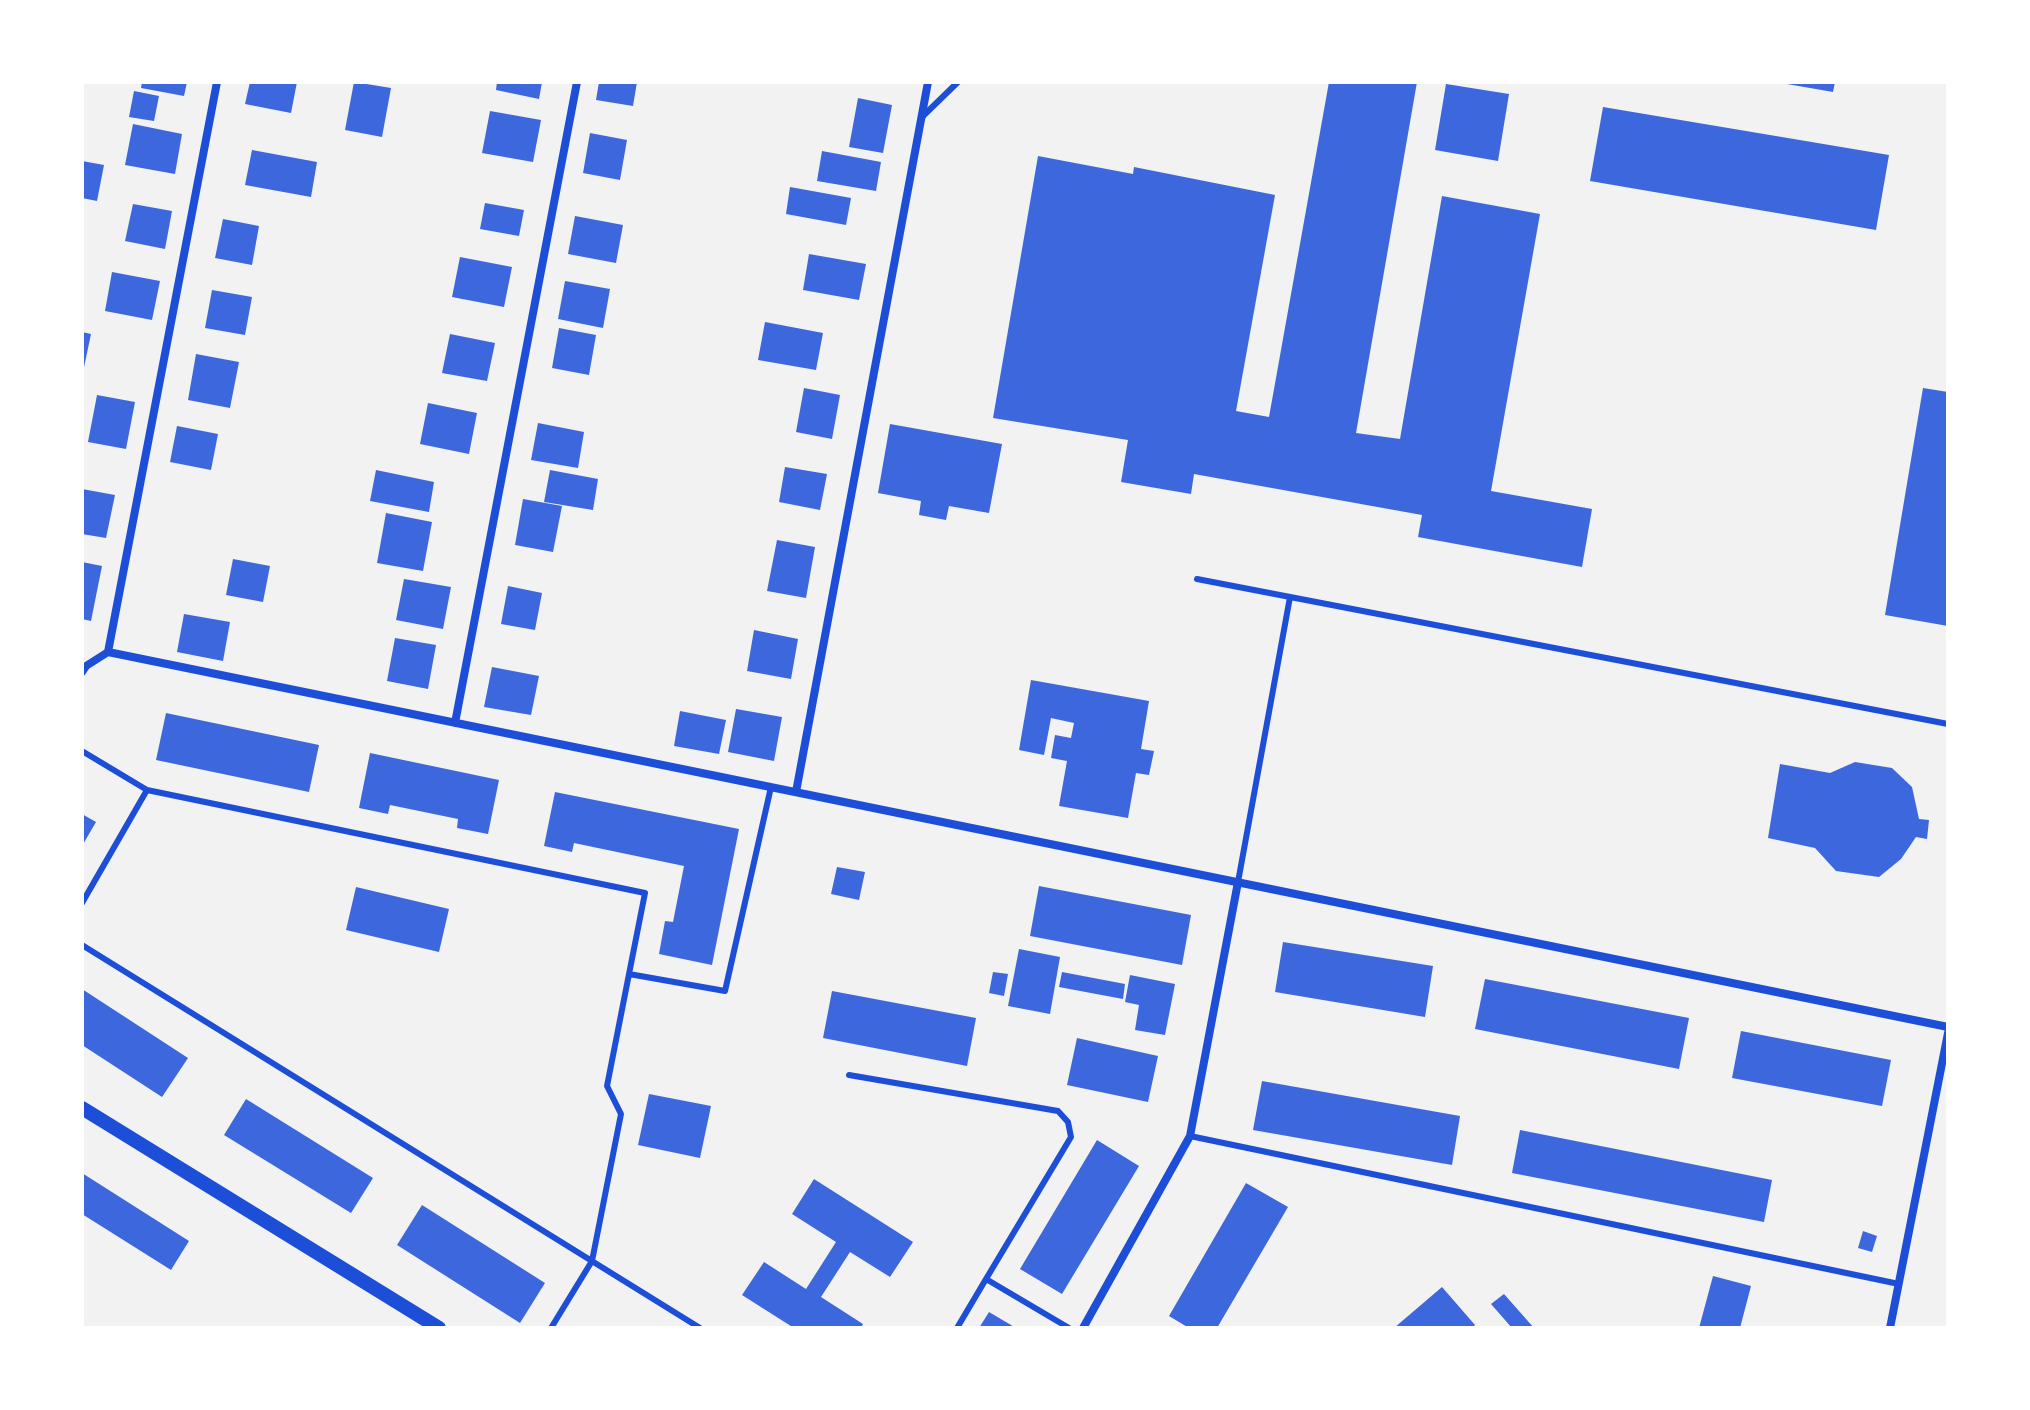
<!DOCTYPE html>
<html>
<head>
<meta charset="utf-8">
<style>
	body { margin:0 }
	#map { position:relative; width:2030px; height:1410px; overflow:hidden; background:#f2f2f2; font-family:Montserrat,sans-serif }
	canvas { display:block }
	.frame { position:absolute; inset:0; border:84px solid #fff; pointer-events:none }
</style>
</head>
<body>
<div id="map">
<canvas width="2030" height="1410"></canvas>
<div class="frame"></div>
</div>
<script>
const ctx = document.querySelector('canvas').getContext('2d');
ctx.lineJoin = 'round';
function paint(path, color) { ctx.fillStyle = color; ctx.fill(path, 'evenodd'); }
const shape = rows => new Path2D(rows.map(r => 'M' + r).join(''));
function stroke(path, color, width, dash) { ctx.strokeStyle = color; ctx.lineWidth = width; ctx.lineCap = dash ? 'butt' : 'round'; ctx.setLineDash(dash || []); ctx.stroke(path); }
paint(shape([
	[142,82,187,82,184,96,141,88],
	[250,82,297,82,291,113,245,104],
	[354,82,391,88,382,137,345,130],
	[497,82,542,82,539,99,496,90],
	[599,82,637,82,633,106,596,100],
	[1329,82,1417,82,1356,433,1400,439,1442,196,1540,214,1491,491,1592,509,1582,567,1418,537,1422,515,1194,474,1191,494,1121,482,1128,440,993,418,1038,156,1133,174,1134,167,1275,195,1236,411,1269,417],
	[1787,82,1835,82,1833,92,1787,84],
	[1446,84,1509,94,1498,161,1435,150],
	[134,91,159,96,154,121,129,117],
	[858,98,892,105,883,153,849,147],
	[1603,107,1889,155,1876,230,1590,181],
	[490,111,541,120,533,162,482,153],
	[133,124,182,134,175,174,125,165],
	[590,133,627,140,620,180,583,173],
	[252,150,317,162,311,197,245,185],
	[822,151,881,162,876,191,817,181],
	[82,161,104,165,97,201,82,198],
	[790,187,851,198,846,225,786,214],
	[485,203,524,210,519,236,480,229],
	[133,204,172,211,165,249,125,241],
	[575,216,623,225,616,263,568,254],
	[223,219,259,226,252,265,215,258],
	[809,254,866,264,859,300,803,290],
	[460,257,512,267,504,307,452,297],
	[112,272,160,281,152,320,105,311],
	[565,281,610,289,603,328,558,319],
	[212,290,252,297,245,335,205,328],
	[765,322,823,333,816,370,758,360],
	[559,328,596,335,589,375,552,368],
	[82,332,91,334,83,372,82,372],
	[450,334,495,343,487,381,442,373],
	[196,354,239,362,230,408,188,400],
	[804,388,840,395,832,439,796,432],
	[1923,388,1948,392,1948,626,1885,615],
	[97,395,135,402,126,449,88,442],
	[428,403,477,413,469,454,420,444],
	[538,423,584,432,578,468,531,460],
	[890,424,1002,444,989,513,949,506,946,520,919,515,921,501,878,493],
	[177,426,218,434,211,470,170,462],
	[785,467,827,474,820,510,779,502],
	[376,470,434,482,429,512,370,501],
	[550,470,598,479,593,510,544,502],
	[82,489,115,495,106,538,82,534],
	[523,499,562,506,553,552,515,545],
	[386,513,432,522,423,571,377,563],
	[777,540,815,547,806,598,767,591],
	[233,559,270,566,263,602,226,595],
	[82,562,102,566,91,621,82,619],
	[404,579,451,587,443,629,396,620],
	[508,586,542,593,535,630,501,624],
	[184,614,230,622,223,661,177,652],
	[754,630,798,639,791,679,747,671],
	[395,638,436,645,428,689,387,681],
	[492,667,539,676,531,715,484,707],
	[1031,680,1149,701,1141,749,1154,751,1149,775,1136,773,1128,818,1059,806,1067,761,1051,758,1055,735,1071,738,1074,723,1051,718,1044,755,1019,750],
	[736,709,782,717,774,761,728,752],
	[680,711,726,720,719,754,674,746],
	[166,713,319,745,309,792,156,760],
	[370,753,499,780,488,834,457,828,458,819,390,805,388,814,359,808],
	[1855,762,1892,768,1912,787,1919,819,1929,820,1927,839,1916,837,1901,859,1879,877,1836,871,1815,848,1768,838,1780,764,1830,773],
	[555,792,739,829,712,965,659,954,665,921,673,922,684,866,574,843,572,852,544,846],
	[82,814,96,822,82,846],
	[837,867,865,872,859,900,831,894],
	[1039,886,1191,915,1182,965,1030,936],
	[356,887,449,909,439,952,346,930],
	[1283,942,1433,966,1425,1017,1275,992],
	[1019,949,1060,957,1050,1014,1008,1006],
	[993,972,1008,974,1004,996,989,993],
	[1062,972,1125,984,1123,999,1059,987],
	[1130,975,1175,984,1165,1035,1135,1030,1139,1005,1125,1002],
	[1485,979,1689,1018,1679,1069,1475,1029],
	[82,989,188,1058,162,1097,82,1045],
	[832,991,976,1018,967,1066,823,1038],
	[1741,1031,1891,1060,1882,1106,1732,1078],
	[1077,1038,1158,1056,1148,1102,1067,1085],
	[1262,1081,1460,1116,1452,1165,1253,1130],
	[649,1094,711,1106,700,1158,638,1145],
	[246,1099,373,1178,351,1213,224,1135],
	[1520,1130,1772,1180,1764,1222,1512,1173],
	[1097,1140,1139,1166,1062,1294,1020,1269],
	[82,1173,189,1241,171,1270,82,1214],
	[814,1179,913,1242,890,1277,850,1252,821,1297,863,1324,861,1328,794,1328,742,1295,764,1262,806,1289,836,1242,792,1214],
	[1246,1183,1288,1207,1217,1328,1189,1328,1169,1316],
	[422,1205,545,1283,520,1323,397,1245],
	[1863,1231,1877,1236,1872,1252,1858,1248],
	[1713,1276,1751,1286,1740,1328,1699,1328],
	[1442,1287,1475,1325,1472,1328,1394,1328],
	[1504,1294,1534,1328,1512,1328,1491,1304],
	[989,1312,1016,1328,979,1328]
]), '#3d67dc');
stroke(shape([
	[922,117,958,82],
	[1197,579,1948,724],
	[82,751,147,790,82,903],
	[147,790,645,893,629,974],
	[1238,882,1290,597],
	[82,945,700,1328],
	[849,1075,1058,1111,1068,1122,1071,1137,986,1279],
	[1190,1136,1899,1284],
	[551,1328,592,1261,621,1114,607,1086,629,974,725,991,771,787],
	[957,1328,986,1279,1069,1328]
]), '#1d4ed8', 6);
stroke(shape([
	[108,652,217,82],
	[82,672,86,666,108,652,1948,1027],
	[455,723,577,82],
	[796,792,928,82],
	[1083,1328,1190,1136,1238,882],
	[1890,1328,1948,1033]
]), '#1d4ed8', 8);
stroke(shape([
	[82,1108,439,1328]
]), '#1d4ed8', 14);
</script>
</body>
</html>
